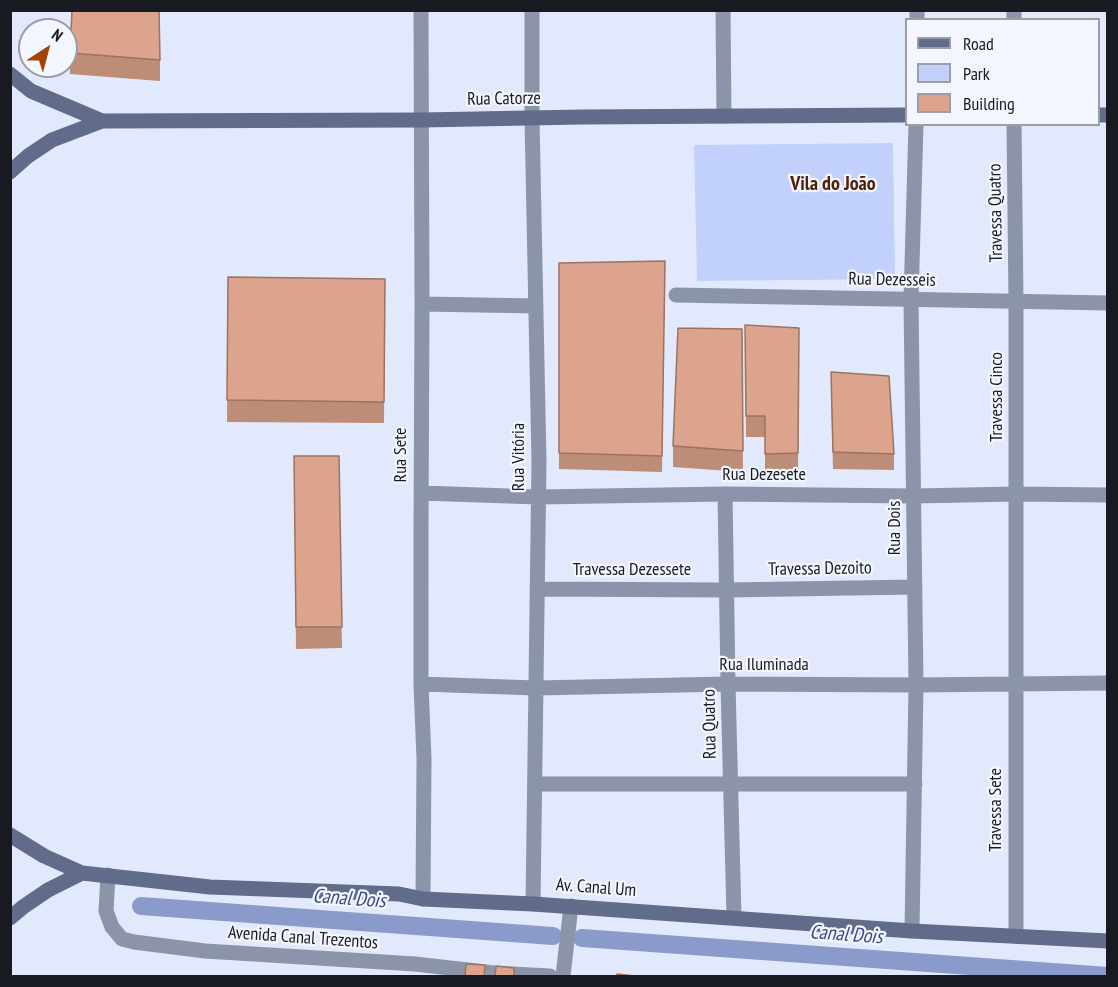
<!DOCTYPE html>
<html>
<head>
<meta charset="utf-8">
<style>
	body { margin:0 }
	#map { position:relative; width:1118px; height:987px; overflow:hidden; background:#e2e9fc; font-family:"PT Sans Narrow",sans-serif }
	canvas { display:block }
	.frame { position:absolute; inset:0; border:12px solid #181a21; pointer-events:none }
	.legend { position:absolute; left:905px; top:18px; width:195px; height:108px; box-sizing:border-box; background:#f3f6fe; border:2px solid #9b9ea6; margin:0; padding:8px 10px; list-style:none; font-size:18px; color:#181a21 }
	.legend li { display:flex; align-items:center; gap:12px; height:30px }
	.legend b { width:30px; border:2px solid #9b9ea6 }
	.north { position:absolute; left:18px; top:18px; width:60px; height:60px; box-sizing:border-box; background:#f3f6fe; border:2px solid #9b9ea6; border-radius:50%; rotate:36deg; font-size:16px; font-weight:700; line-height:24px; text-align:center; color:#181a21 }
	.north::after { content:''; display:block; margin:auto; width:21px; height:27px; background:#a54304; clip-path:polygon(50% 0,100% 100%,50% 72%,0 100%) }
</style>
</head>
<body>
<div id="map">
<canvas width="1118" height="987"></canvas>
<div class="frame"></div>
<ul class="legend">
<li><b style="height:8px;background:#616c8a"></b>Road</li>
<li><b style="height:16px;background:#c2d1fb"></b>Park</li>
<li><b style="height:16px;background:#dca48c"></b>Building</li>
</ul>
<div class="north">N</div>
</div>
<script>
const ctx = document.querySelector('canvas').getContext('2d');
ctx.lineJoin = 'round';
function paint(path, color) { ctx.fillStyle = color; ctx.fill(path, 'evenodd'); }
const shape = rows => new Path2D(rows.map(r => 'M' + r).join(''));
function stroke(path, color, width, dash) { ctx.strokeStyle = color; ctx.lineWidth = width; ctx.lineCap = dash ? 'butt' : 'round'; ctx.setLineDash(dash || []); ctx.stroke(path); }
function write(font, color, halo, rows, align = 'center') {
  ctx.font = font + ' "PT Sans Narrow",sans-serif'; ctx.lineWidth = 4.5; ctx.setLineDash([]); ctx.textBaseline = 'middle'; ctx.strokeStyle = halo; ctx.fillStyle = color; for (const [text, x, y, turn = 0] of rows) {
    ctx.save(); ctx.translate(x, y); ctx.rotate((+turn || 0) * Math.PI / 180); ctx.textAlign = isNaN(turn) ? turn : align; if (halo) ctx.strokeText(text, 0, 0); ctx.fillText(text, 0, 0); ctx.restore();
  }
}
paint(shape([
	[893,143,895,279,697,281,694,145]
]), '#c2d1fb');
stroke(shape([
	[141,906,553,936],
	[582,938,1108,976]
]), '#8a9bcb', 18);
stroke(shape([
	[421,10,422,304,421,530,421,684,424,759,423,899],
	[532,10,532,119,539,461,533,904],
	[723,10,724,116],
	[917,20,917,10],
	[1014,20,1014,10],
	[1014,124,1016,301,1016,936],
	[676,295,1108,303],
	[422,304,536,306],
	[421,493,538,497,725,494,914,496,1016,494,1108,495],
	[725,494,728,684,734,917],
	[537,589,726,590,915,587],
	[421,684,536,688,728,684,916,685,1108,683],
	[535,784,915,784],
	[108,875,106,911,112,927,122,939,134,942,205,951,415,964,494,973,550,976],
	[912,931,916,685,911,300,916,124],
	[563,976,571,906]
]), '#8c94aa', 15);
stroke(shape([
	[10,74,31,91,102,121],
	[1098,115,1108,115],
	[10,172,28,156,52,140,102,121,422,120,582,117,906,115],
	[10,835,44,856,82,873,210,887,399,894,423,899,533,904,912,931,1108,941],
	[10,918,23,907,48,890,82,873]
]), '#616c8a', 15);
paint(shape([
	[70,53,160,60,160,81,70,74],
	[665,261,662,472,559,469,559,263],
	[228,277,385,279,384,423,227,422],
	[745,325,799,328,798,474,765,475,765,437,746,437],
	[742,329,743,472,673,467,673,446],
	[831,389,894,454,894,470,833,469],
	[294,456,339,456,342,648,296,649]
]), '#bd8d78');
const building = shape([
	[72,10,159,10,160,60,70,53,72,10],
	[665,261,662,456,559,453,559,263,665,261],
	[228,277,385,279,384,402,227,400,228,277],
	[745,325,799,328,798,453,765,454,765,416,746,416,745,325],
	[678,328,742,329,743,451,673,446,678,328],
	[831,372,889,376,894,454,833,452,831,372],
	[294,456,339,456,342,627,296,627,294,456],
	[466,964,485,965,484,976,465,976,466,964],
	[496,966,514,968,514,976,495,976,496,966],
	[617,974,635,976,617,976,617,974]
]);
paint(building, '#dca48c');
stroke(building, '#9a7362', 1.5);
write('18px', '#181a21', '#f3f6fe', [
	["Rua Catorze",504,99,-1],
	["Travessa Quatro",996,213,-91],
	["Rua Dezesseis",892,280,1],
	["Travessa Cinco",997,397,-90],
	["Rua Sete",401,455,-90],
	["Rua Vitória",519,457,-90],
	["Rua Dezesete",764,475],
	["Rua Dois",895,528,-90],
	["Travessa Dezoito",820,569,-1],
	["Travessa Dezessete",632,570],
	["Rua Iluminada",764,665],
	["Rua Quatro",710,724,-91],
	["Travessa Sete",996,810,-90],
	["Av. Canal Um",596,888,4],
	["Avenida Canal Trezentos",303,938,4]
]);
write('bold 20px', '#502007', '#f3f6fe', [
	["Vila do João",833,184]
]);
write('italic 20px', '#384986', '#f3f6fe', [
	["Canal Dois",349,899,4],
	["Canal Dois",846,935,4]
]);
</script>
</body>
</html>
